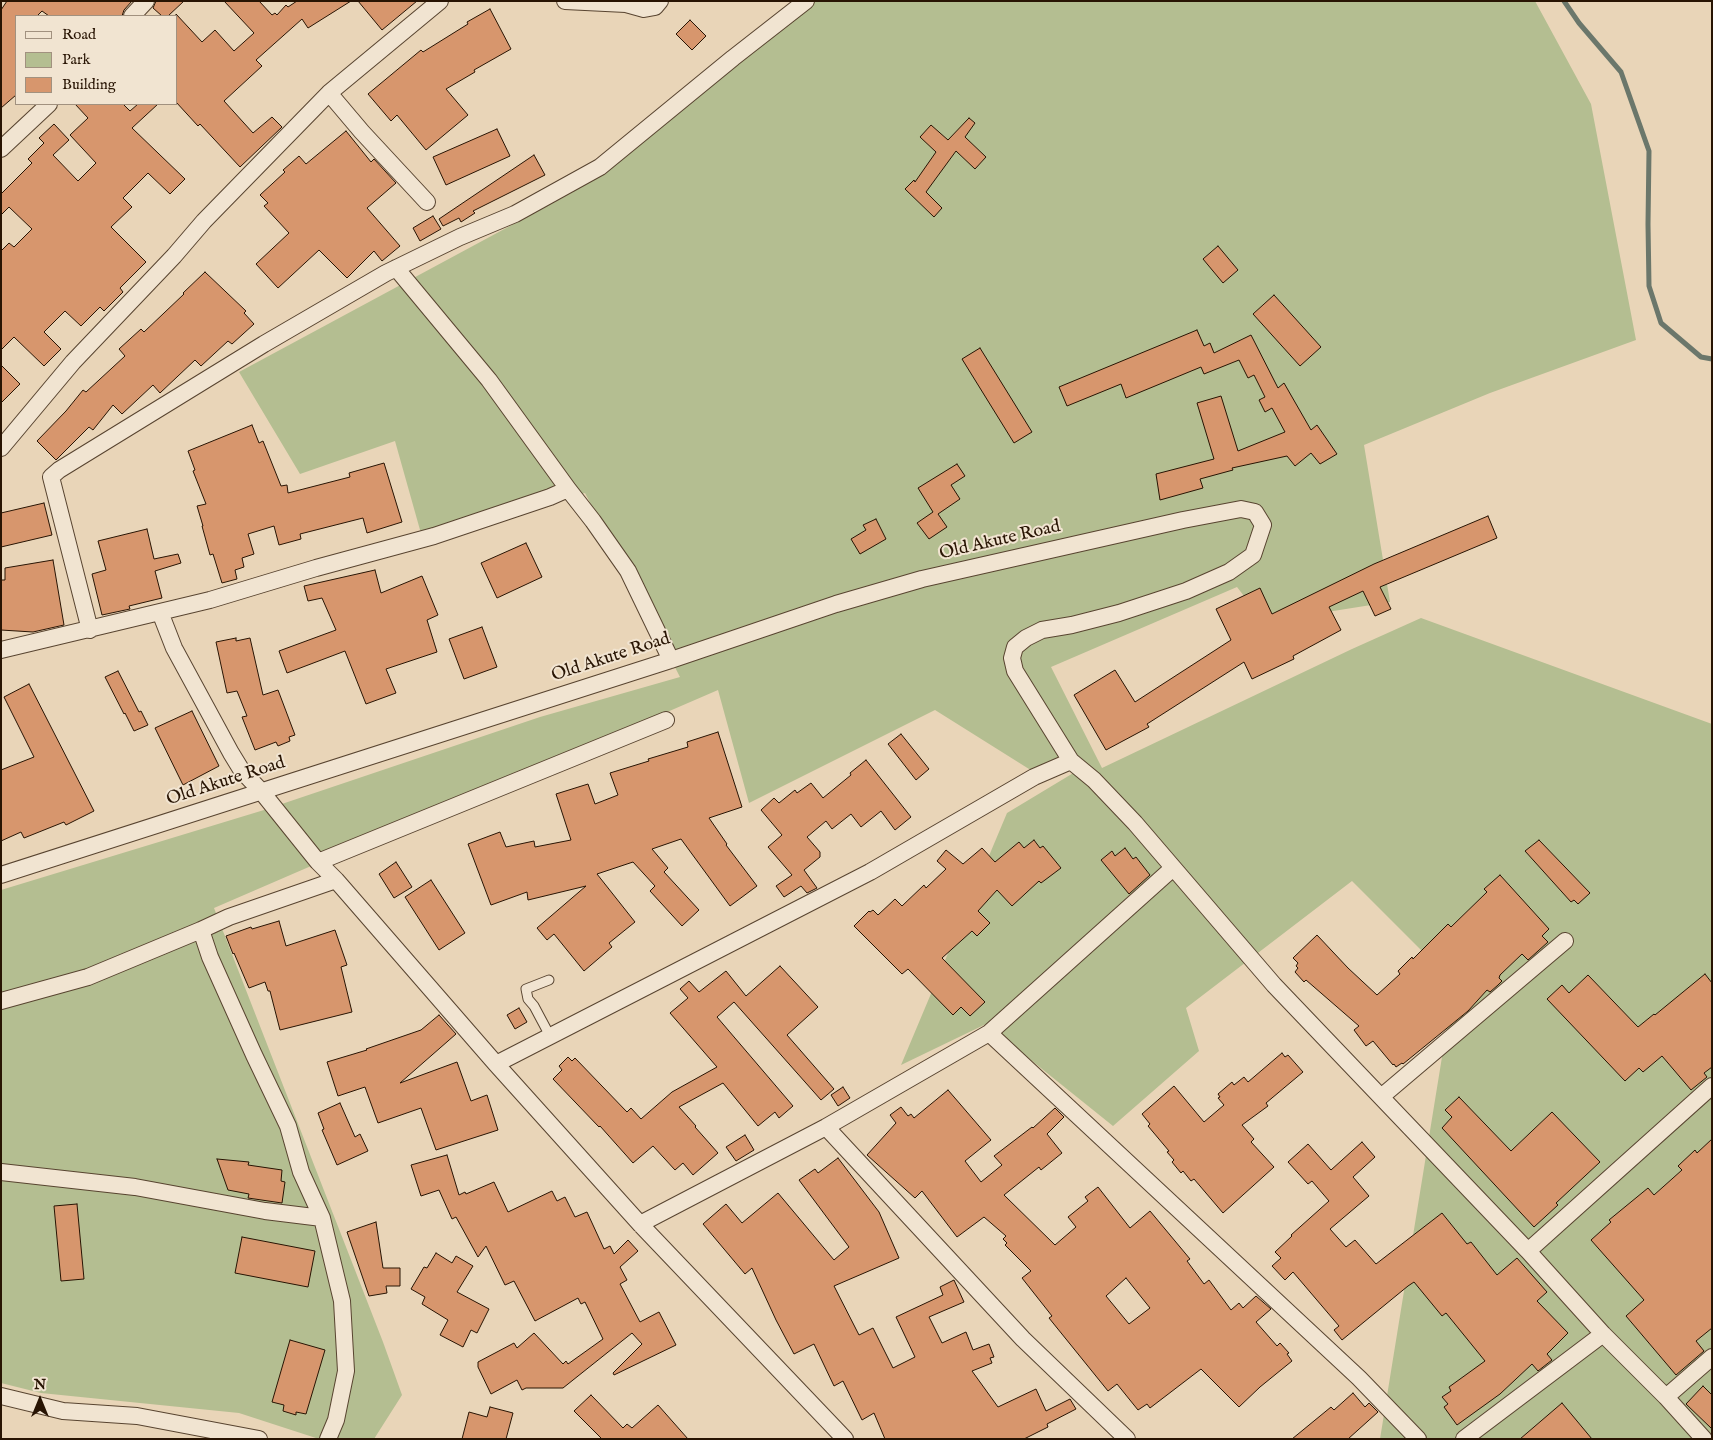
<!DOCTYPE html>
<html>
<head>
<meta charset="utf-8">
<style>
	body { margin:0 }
	#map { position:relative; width:1713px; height:1440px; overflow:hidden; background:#e9d5b8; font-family:"IM FELL English",serif }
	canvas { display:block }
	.frame { position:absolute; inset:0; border:2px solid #281403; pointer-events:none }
	.legend { position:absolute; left:15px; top:15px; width:162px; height:90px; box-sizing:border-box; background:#f1e4d1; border:1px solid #a1917f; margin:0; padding:6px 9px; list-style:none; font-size:15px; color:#281403 }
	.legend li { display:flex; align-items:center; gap:10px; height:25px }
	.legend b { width:25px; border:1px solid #a1917f }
	.north { position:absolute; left:15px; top:1375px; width:50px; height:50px; -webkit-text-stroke:4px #f1e4d1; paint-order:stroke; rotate:0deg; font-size:14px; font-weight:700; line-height:20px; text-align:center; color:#281403 }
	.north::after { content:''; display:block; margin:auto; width:18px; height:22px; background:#281403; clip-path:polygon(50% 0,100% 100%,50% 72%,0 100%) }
</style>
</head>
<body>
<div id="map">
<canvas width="1713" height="1440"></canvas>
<div class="frame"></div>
<ul class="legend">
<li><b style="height:6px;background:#f1e4d1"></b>Road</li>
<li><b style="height:14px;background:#b4be91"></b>Park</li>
<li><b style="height:14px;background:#d7966d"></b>Building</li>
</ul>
<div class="north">N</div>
</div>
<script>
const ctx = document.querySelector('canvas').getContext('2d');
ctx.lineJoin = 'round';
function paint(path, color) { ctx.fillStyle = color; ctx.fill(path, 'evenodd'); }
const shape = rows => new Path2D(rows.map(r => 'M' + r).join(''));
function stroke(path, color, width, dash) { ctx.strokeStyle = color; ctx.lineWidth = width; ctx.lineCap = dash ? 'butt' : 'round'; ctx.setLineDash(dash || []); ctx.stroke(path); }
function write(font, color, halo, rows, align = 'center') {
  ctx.font = font + ' "IM FELL English",serif'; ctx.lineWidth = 4; ctx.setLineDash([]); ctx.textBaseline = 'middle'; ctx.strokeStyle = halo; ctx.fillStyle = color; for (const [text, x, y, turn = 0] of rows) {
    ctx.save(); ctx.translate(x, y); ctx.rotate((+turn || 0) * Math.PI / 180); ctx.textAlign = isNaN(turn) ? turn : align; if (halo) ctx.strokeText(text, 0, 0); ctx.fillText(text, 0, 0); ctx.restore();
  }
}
paint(shape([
	[801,1,1535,1,1591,104,1636,340,1490,393,1364,445,1390,602,1264,622,1237,587,1051,667,1102,768,1352,649,1421,618,1712,724,1712,1439,1380,1439,1454,983,1352,881,1186,1008,1199,1051,1113,1126,986,1024,901,1065,1007,813,1080,769,1029,769,935,710,749,803,718,690,214,908,383,1342,402,1395,374,1439,319,1439,239,1413,41,1393,1,1383,1,890,264,810,540,717,680,677,585,493,422,537,395,441,300,474,239,372,573,192]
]), '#b4be91');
stroke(shape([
	[1564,1,1579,23,1621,72,1649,151,1648,224,1649,286,1661,323,1701,357,1712,359]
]), '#6b776b', 5);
const building = shape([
	[7,1,132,1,124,10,122,16,49,16,42,11,37,16,16,16,16,95,1,108,1,10,7,1],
	[156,1,184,1,168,16,162,16,153,8,156,1],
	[224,1,259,1,272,15,275,13,277,15,286,5,288,7,297,1,351,1,308,28,302,19,256,60,262,66,224,101,253,133,272,117,282,127,240,167,200,124,198,126,176,102,176,14,202,42,215,30,234,51,254,33,224,1],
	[358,1,417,1,382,30,358,1],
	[490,9,511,49,474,70,475,72,446,89,468,115,426,150,397,115,391,121,368,94,421,50,423,52,468,24,467,22,490,9],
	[690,20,706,36,692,50,676,34,690,20],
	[75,104,123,104,130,111,138,104,158,104,132,128,185,179,170,194,148,173,123,198,132,207,111,227,146,262,120,288,123,292,104,311,100,307,81,326,65,311,44,332,61,349,44,366,14,337,1,350,1,251,9,243,14,247,32,229,9,207,1,215,1,194,32,163,28,159,44,143,39,138,54,124,69,140,53,155,78,181,96,163,70,135,88,118,75,104],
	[969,118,975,123,965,137,986,157,975,169,956,151,926,192,942,208,934,217,905,189,914,180,915,182,936,152,920,137,931,125,948,140,969,118],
	[497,129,510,156,446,185,433,157,497,129],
	[346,131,371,162,374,159,396,183,367,208,400,246,382,261,374,251,347,278,319,250,278,288,256,264,289,233,264,206,268,203,260,195,285,172,283,170,299,156,306,164,346,131],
	[534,155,545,175,473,211,475,213,461,222,459,218,443,226,439,219,534,155],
	[433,216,441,229,420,241,413,228,433,216],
	[1218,246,1238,270,1223,283,1203,259,1218,246],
	[205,272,246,311,244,313,254,324,232,344,228,341,201,366,195,360,160,393,153,385,122,414,113,405,93,430,89,427,56,460,37,441,66,411,83,390,86,392,125,356,119,349,141,329,144,332,184,294,183,293,205,272],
	[1274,295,1321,347,1300,366,1253,314,1274,295],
	[1197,330,1204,346,1210,343,1214,353,1251,335,1278,388,1284,383,1311,430,1317,425,1337,454,1320,464,1311,453,1295,466,1287,456,1232,468,1233,470,1200,479,1203,488,1160,500,1156,474,1214,459,1197,403,1221,396,1238,451,1285,432,1272,408,1265,412,1259,400,1265,397,1254,375,1248,378,1239,360,1204,374,1201,367,1126,398,1121,384,1067,406,1059,387,1197,330],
	[980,348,1032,432,1014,443,962,359,980,348],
	[1,365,20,384,1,403,1,365],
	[252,425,259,443,263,441,281,486,287,485,288,493,350,477,349,473,384,463,402,522,367,533,363,518,300,534,301,539,279,545,274,526,248,534,254,554,242,558,244,567,235,570,237,579,222,583,213,554,210,555,202,526,203,526,197,506,206,504,193,471,195,470,188,451,252,425],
	[957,464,965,476,951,485,960,499,938,514,947,527,929,539,917,523,933,512,918,488,957,464],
	[44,503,52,535,1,547,1,513,44,503],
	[1488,516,1497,538,1380,587,1391,609,1375,616,1363,591,1329,607,1341,630,1293,656,1294,659,1252,679,1244,662,1147,724,1149,727,1106,750,1074,695,1115,670,1135,702,1231,640,1216,609,1260,588,1272,614,1374,564,1488,516],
	[876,519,886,539,860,554,851,539,866,530,863,525,876,519],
	[147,529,154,559,178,554,181,563,155,571,162,598,129,606,130,609,102,615,92,574,106,570,98,541,147,529],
	[526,543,542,577,497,598,481,563,526,543],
	[53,560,64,625,33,632,1,630,1,580,5,580,5,568,53,560],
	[375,570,381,593,422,576,438,615,427,620,437,652,386,669,396,693,366,704,345,651,287,673,279,651,336,630,322,598,308,601,304,586,375,570],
	[482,627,497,667,464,679,449,639,482,627],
	[236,638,236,641,250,638,263,695,278,690,295,735,289,737,290,741,278,746,276,742,255,750,242,717,247,716,237,691,227,693,216,642,236,638],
	[118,671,139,712,141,711,148,725,134,731,125,713,124,714,105,677,118,671],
	[29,684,94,811,66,825,64,822,24,838,21,832,1,841,1,770,34,757,4,697,29,684],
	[192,711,219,766,183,785,155,728,192,711],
	[718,732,742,807,709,818,727,844,726,845,757,886,730,906,681,839,652,849,668,868,664,872,699,910,682,926,650,891,655,886,633,862,597,874,635,922,609,943,612,947,584,971,554,934,547,940,537,928,586,886,528,900,527,892,491,905,468,844,500,832,506,847,534,841,535,847,571,840,556,794,588,784,595,804,618,795,610,773,649,761,648,759,688,747,687,742,718,732],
	[901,734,929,769,916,780,888,744,901,734],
	[866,760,911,817,895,830,881,811,861,827,851,814,832,829,826,821,807,837,820,852,820,857,804,870,817,888,807,893,801,886,784,897,776,886,792,875,768,847,782,835,761,810,774,798,779,803,795,790,797,793,811,783,823,798,851,775,850,773,866,760],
	[1034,840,1040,848,1043,846,1061,868,1041,883,1039,881,1012,906,997,890,978,911,990,923,977,936,972,931,942,958,985,1002,970,1016,961,1007,953,1015,908,969,902,974,854,926,869,911,870,912,873,910,878,915,895,899,902,906,924,885,926,888,946,869,937,861,946,850,963,864,982,848,995,862,1019,842,1024,848,1034,840],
	[1539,840,1590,893,1578,904,1574,900,1571,902,1525,851,1539,840],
	[1125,848,1133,859,1136,857,1150,875,1129,894,1101,860,1112,851,1115,856,1125,848],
	[396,862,412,887,394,898,379,874,396,862],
	[1500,875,1549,929,1542,936,1548,942,1528,960,1522,954,1500,975,1499,978,1502,981,1498,985,1490,992,1487,990,1468,1011,1403,1064,1402,1063,1396,1067,1394,1064,1393,1065,1373,1041,1366,1046,1354,1030,1359,1026,1306,980,1304,982,1295,972,1298,968,1296,966,1298,963,1293,958,1317,935,1348,968,1377,995,1400,974,1398,971,1412,957,1413,959,1448,924,1451,927,1487,892,1484,889,1500,875],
	[431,880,465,933,439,950,405,897,431,880],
	[279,921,286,946,335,930,347,965,341,967,352,1012,280,1030,270,991,268,991,265,982,249,988,234,953,233,954,226,936,251,927,252,929,279,921],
	[780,966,818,1007,787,1035,834,1089,821,1100,734,1002,717,1017,793,1106,779,1118,775,1112,758,1126,723,1083,679,1107,696,1126,695,1127,718,1153,693,1175,683,1163,675,1170,653,1146,633,1163,600,1126,599,1127,553,1079,562,1070,559,1066,568,1057,572,1061,575,1058,627,1112,631,1108,641,1119,672,1092,717,1067,670,1013,688,998,680,989,689,981,699,992,726,971,746,996,780,966],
	[1705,974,1712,983,1712,1067,1704,1073,1707,1077,1691,1090,1662,1056,1643,1072,1639,1068,1625,1081,1547,999,1562,985,1569,993,1588,975,1638,1027,1654,1014,1655,1015,1705,974],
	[519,1008,527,1022,515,1029,507,1015,519,1008],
	[439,1015,456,1034,400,1083,457,1062,471,1101,487,1095,498,1130,436,1150,421,1108,378,1123,365,1087,338,1096,327,1062,367,1050,366,1049,421,1030,439,1015],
	[1282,1053,1285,1057,1288,1055,1303,1072,1266,1103,1268,1106,1242,1125,1254,1139,1251,1142,1274,1167,1223,1213,1194,1179,1191,1181,1183,1171,1181,1173,1172,1162,1174,1160,1167,1152,1169,1151,1148,1126,1150,1124,1142,1114,1174,1086,1204,1122,1224,1105,1218,1098,1220,1097,1218,1094,1232,1082,1234,1085,1244,1077,1248,1082,1282,1053],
	[843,1087,850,1098,838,1106,831,1095,843,1087],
	[948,1090,991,1140,965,1161,981,1182,1002,1165,994,1156,1032,1127,1033,1128,1055,1108,1064,1117,1047,1134,1062,1153,1041,1170,1039,1167,1004,1195,1055,1245,1076,1227,1068,1217,1088,1201,1085,1197,1098,1187,1130,1228,1150,1211,1190,1259,1187,1261,1204,1284,1209,1280,1231,1310,1239,1303,1243,1308,1256,1296,1271,1309,1256,1322,1277,1346,1280,1343,1289,1353,1287,1354,1292,1361,1260,1387,1239,1407,1201,1369,1150,1408,1147,1404,1138,1410,1117,1384,1108,1391,1049,1318,1052,1316,1022,1278,1031,1271,1005,1245,1007,1243,1003,1239,1006,1236,984,1217,957,1237,922,1191,915,1198,867,1155,896,1123,890,1115,901,1107,908,1116,911,1114,914,1118,948,1090],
	[1126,1278,1150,1308,1129,1324,1106,1296,1126,1278],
	[1459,1097,1511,1151,1552,1112,1600,1162,1556,1203,1558,1205,1534,1227,1442,1128,1452,1117,1445,1110,1459,1097],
	[340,1103,355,1137,360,1134,368,1151,337,1165,322,1130,324,1129,318,1113,340,1103],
	[745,1135,754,1150,736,1161,726,1147,745,1135],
	[1712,1139,1712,1328,1696,1341,1704,1351,1676,1375,1626,1316,1644,1300,1591,1240,1611,1222,1609,1220,1648,1188,1654,1195,1682,1170,1678,1166,1695,1150,1697,1153,1712,1139],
	[1362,1142,1375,1157,1353,1177,1369,1196,1330,1229,1346,1247,1355,1240,1376,1264,1442,1213,1467,1244,1471,1242,1497,1275,1517,1258,1547,1292,1537,1301,1568,1333,1547,1354,1552,1360,1538,1371,1532,1364,1500,1394,1457,1425,1444,1407,1448,1404,1442,1397,1451,1391,1449,1387,1485,1361,1446,1313,1442,1316,1414,1282,1408,1286,1342,1340,1334,1330,1339,1326,1293,1272,1285,1280,1272,1266,1281,1258,1275,1252,1292,1236,1291,1235,1329,1201,1312,1181,1308,1184,1288,1162,1308,1144,1331,1170,1362,1142],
	[447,1155,459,1195,465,1192,466,1194,494,1182,508,1212,552,1191,557,1201,565,1197,575,1217,587,1212,604,1249,610,1246,614,1254,628,1240,638,1251,620,1267,627,1280,620,1284,640,1322,659,1312,676,1345,614,1375,613,1373,642,1344,632,1333,563,1388,526,1388,522,1390,517,1380,491,1394,478,1367,478,1362,514,1343,517,1348,534,1333,563,1364,566,1361,568,1364,603,1339,585,1302,581,1304,578,1298,535,1321,514,1281,505,1285,486,1246,478,1257,456,1217,452,1219,439,1190,421,1196,411,1165,447,1155],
	[838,1158,879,1212,899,1258,834,1286,859,1335,873,1328,893,1368,915,1357,896,1317,943,1295,940,1287,954,1280,964,1302,929,1317,942,1343,966,1332,973,1350,989,1344,994,1357,990,1358,992,1363,972,1371,998,1407,1036,1389,1046,1411,1070,1399,1076,1409,1047,1424,1048,1427,1024,1439,885,1439,874,1413,862,1420,843,1381,834,1386,814,1344,794,1354,776,1320,752,1268,745,1274,703,1224,726,1204,742,1223,778,1193,834,1260,849,1247,799,1180,815,1169,818,1173,838,1158],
	[217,1159,249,1162,248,1165,282,1170,281,1181,285,1182,282,1203,248,1198,249,1194,228,1190,217,1159],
	[77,1204,84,1279,61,1281,54,1206,77,1204],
	[376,1222,383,1268,400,1268,400,1286,386,1286,387,1293,369,1296,347,1232,376,1222],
	[242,1237,315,1251,308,1287,235,1273,242,1237],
	[436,1253,452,1263,456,1256,473,1266,457,1292,489,1309,477,1333,471,1330,463,1347,440,1335,448,1320,422,1304,425,1297,411,1289,424,1267,427,1268,436,1253],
	[290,1340,325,1350,306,1414,296,1412,296,1415,283,1411,284,1405,272,1402,290,1340],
	[1703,1386,1712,1395,1712,1429,1686,1404,1703,1386],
	[1353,1393,1365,1407,1369,1403,1378,1412,1348,1439,1292,1439,1331,1407,1334,1410,1353,1393],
	[591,1395,623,1428,627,1424,632,1428,658,1405,688,1439,602,1439,574,1411,591,1395],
	[1562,1403,1592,1439,1520,1439,1562,1403],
	[490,1407,513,1413,506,1439,462,1439,469,1412,487,1417,490,1407]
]);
paint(building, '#d7966d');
stroke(building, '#281403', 1);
const lane = shape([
	[549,980,526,989,528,999,534,1006,550,1036]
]);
const street = shape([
	[565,1,626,4,644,9,655,7,660,1],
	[132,16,146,1],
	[329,93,362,132,427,202],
	[1,149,49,104],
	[396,268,489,380,568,489],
	[1,448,73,362,174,256,204,221,329,93,440,1],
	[160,612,174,648,231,753,242,771,261,791,318,862,336,880,496,1064,640,1224,845,1439],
	[90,630,51,477,59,470,264,344,386,273,460,237,515,214,600,167,733,58,806,1],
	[1,650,210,600,316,568,434,536,550,497,568,489,593,521,628,571,671,660],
	[318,862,666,720],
	[1,875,671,660,836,604,922,579,1183,520,1241,509,1255,512,1263,525,1253,555,1229,572,1186,591,1119,613,1072,625,1042,630,1026,638,1015,647,1012,658,1015,671,1071,761,1094,780,1135,823,1274,985,1528,1251,1603,1334,1666,1397,1704,1439],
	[1,1001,88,977,201,930],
	[989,1033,1359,1378,1418,1439],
	[496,1064,870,872,1034,777,1071,761],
	[1381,1097,1565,941],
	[826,1127,1023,1339,1127,1439],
	[1,1172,135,1187,265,1211,322,1218],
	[640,1224,826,1127,989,1033,1173,868],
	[1528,1251,1712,1086],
	[1,1396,63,1411,137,1416,259,1439],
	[1666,1397,1712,1357],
	[328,1439,336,1420,346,1371,342,1301,322,1218,301,1172,288,1126,254,1055,210,957,201,930,229,917,336,880],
	[1464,1439,1603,1334]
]);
stroke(lane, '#584430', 11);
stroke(street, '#584430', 18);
stroke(lane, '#f1e4d1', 9);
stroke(street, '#f1e4d1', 16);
write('18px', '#281403', '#f1e4d1', [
	["Old Akute Road",1000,541,-13],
	["Old Akute Road",611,658,-18],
	["Old Akute Road",226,782,-18]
]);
</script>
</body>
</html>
